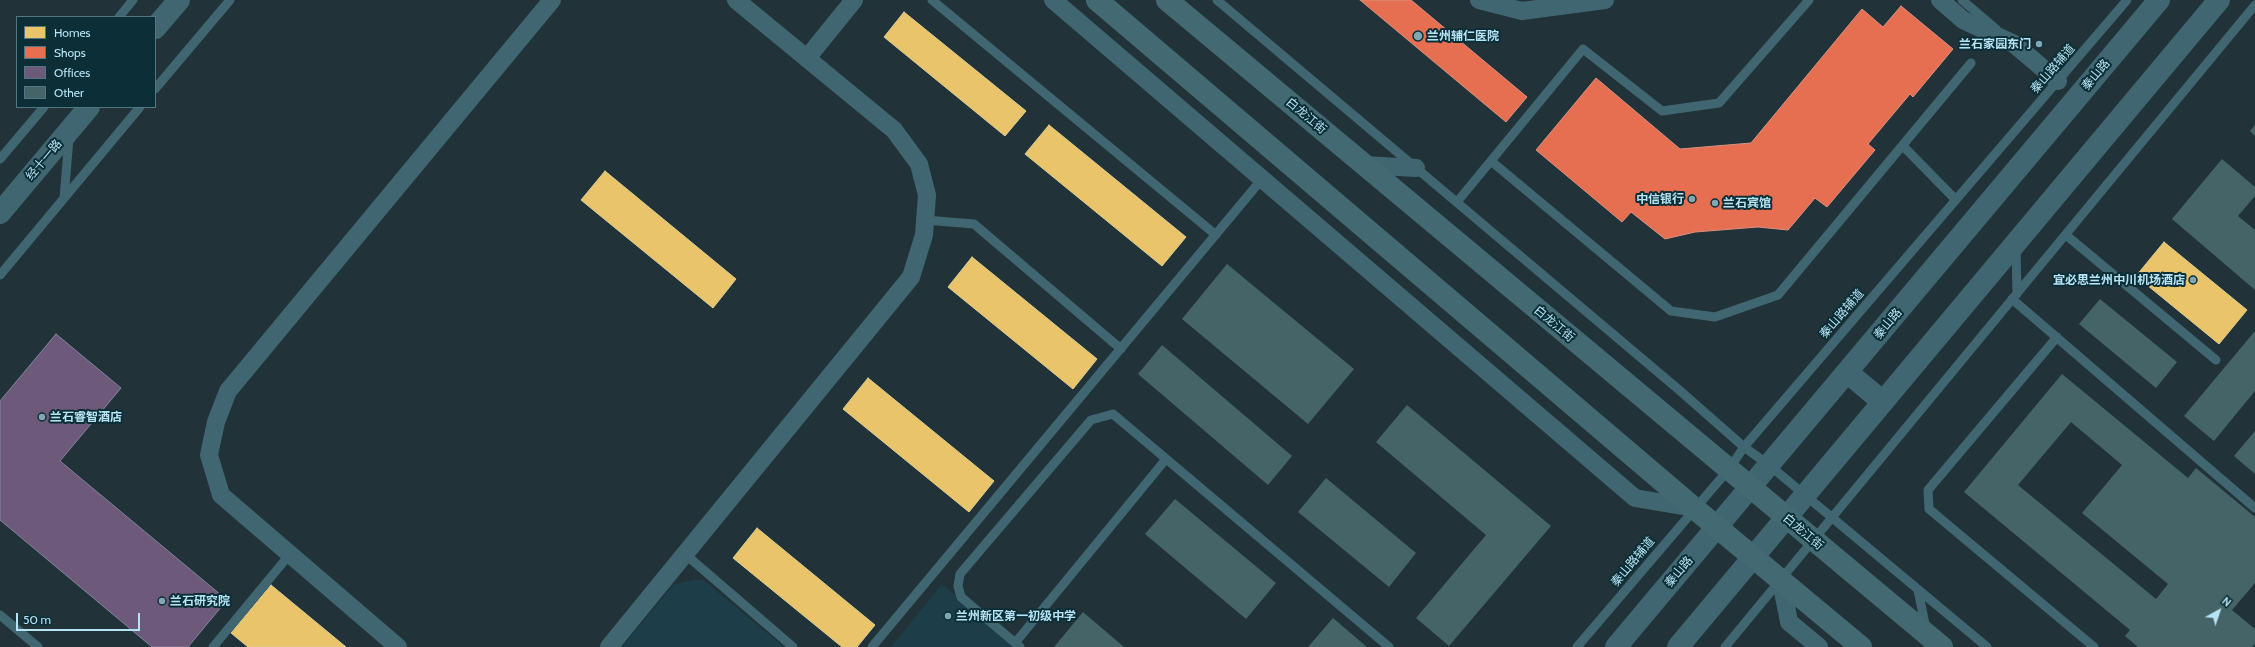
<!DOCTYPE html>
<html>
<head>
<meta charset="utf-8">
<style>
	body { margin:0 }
	#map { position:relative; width:2255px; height:647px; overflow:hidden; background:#213338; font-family:Cabin,sans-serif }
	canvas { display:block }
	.legend { position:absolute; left:16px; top:16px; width:140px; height:92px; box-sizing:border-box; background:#0c2e37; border:1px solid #507783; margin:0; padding:5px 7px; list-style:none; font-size:12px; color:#b6e4f4 }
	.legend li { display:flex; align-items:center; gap:8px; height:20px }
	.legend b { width:20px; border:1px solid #507783 }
	.north { position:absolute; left:2199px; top:591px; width:40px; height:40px; -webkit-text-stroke:3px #0c2e37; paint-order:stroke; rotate:40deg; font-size:11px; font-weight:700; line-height:16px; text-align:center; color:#b6e4f4 }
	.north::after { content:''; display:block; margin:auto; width:14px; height:18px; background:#b6e4f4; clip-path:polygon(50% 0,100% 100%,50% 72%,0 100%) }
	.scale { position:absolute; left:16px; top:613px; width:124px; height:18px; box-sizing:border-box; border:2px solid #b6e4f4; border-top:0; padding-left:5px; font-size:12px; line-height:14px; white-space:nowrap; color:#b6e4f4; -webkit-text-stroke:3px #0c2e37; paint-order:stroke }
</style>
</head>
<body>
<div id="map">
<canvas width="2255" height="647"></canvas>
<ul class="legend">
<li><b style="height:11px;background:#e9c46a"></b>Homes</li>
<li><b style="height:11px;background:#e76f51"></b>Shops</li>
<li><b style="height:11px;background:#6d597a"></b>Offices</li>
<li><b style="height:11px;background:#456468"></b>Other</li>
</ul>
<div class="north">N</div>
<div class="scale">50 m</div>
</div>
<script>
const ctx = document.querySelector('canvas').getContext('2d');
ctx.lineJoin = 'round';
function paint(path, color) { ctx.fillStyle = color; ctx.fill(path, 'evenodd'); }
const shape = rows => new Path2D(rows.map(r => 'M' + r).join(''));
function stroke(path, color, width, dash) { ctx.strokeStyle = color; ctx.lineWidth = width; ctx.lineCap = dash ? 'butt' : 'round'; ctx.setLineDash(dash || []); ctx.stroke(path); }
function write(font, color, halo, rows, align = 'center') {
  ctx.font = font + ' Cabin,"Noto Sans SC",sans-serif'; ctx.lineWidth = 4; ctx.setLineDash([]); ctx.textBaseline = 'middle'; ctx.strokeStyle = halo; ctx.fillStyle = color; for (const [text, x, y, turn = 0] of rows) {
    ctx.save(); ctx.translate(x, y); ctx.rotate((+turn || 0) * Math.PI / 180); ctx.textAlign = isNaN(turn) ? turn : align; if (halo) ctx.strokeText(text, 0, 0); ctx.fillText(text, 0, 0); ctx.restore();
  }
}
paint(shape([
	[702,579,784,647,622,647,674,584],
	[942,584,1018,647,891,647]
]), '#1d3e48');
const homes = shape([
	[904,12,1026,111,1005,136,884,37,904,12],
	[1049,125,1186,237,1162,266,1025,154,1049,125],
	[605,171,736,279,713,308,581,200,605,171],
	[2164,242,2247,310,2219,344,2136,276,2164,242],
	[972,257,1097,359,1073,389,948,287,972,257],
	[868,378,994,481,969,512,843,409,868,378],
	[757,528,875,625,857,647,842,647,733,558,757,528],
	[271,585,346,647,248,647,231,633,271,585]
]);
paint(homes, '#e9c46a');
stroke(homes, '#dace93', 1);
const shops = shape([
	[1360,0,1411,0,1527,97,1506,122,1360,0],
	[1901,6,1953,49,1913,97,1910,94,1868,144,1875,150,1827,207,1815,198,1788,230,1758,227,1695,232,1665,239,1631,212,1622,222,1536,150,1596,78,1680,149,1751,143,1862,9,1883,27,1901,6]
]);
paint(shops, '#e76f51');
stroke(shops, '#d89282', 1);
const offices = shape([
	[56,334,121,388,60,461,227,600,188,647,152,647,0,520,0,401,56,334]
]);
paint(offices, '#6d597a');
stroke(offices, '#83839f', 1);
paint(shape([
	[2255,125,2255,136,2250,131],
	[2222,159,2255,187,2255,196,2238,216,2255,230,2255,290,2172,219],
	[1227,264,1354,369,1308,424,1182,319],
	[2100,299,2177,362,2156,388,2079,324],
	[2255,331,2255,391,2214,441,2184,416],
	[1162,345,1292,456,1268,485,1138,374],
	[2062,374,2188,478,2196,468,2255,517,2255,583,2232,610,2255,629,2255,644,2252,647,2138,647,2125,636,2130,630,1964,492],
	[2071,422,2122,465,2082,513,2168,584,2156,599,2018,485],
	[1407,405,1551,526,1449,646,1416,618,1486,535,1376,442],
	[2255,431,2255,474,2234,456],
	[1326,478,1416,553,1389,587,1298,512],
	[1175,499,1276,583,1246,619,1145,534],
	[1083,612,1124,647,1054,647],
	[1333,618,1367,647,1308,647]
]), '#456468');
stroke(shape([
	[932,0,1216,235],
	[1217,0,1678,389,1744,447,1769,465,1987,647],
	[1962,0,1996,29],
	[119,17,133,0],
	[155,89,230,0],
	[1903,146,1956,200],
	[0,159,44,107],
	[1491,161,1671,311,1715,317,1778,295,1971,63],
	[64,198,69,138],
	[1457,202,1583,49,1662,111,1719,103,1809,0],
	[925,220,974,224,1121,349],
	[2066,235,2216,360],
	[2016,247,2017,294],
	[0,275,140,107],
	[2012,299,2255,508],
	[2057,337,1928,490,1929,509,2094,647],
	[685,554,793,647],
	[1918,590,1926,629],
	[0,615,38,647],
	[1015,643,1166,459],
	[213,647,290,554],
	[872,647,1262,179],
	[1020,647,961,597,958,586,960,574,1091,420,1113,414,1389,647],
	[1577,647,1729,469,1744,447,2127,0],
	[1725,647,2255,5]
]), '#406771', 9);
stroke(shape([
	[1053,0,1635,498,1694,508],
	[1479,0,1522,11,1605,0],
	[1940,0,1963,20,2014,44,2058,81],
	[807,58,854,0],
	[1364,165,1416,168],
	[1781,581,1789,622,1819,647],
	[398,647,221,495,209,455,216,422,228,391,552,0],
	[609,647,911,277,924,235,927,195,919,164,894,130,736,0]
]), '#406771', 18);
stroke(shape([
	[155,28,179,0],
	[0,213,89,107],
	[1847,372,1883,402],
	[1616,647,2159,0],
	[1678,647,2219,0]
]), '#406771', 22);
stroke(shape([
	[1097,0,1694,508,1861,647],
	[1167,0,1942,647]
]), '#436972', 22);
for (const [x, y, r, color] of [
	[1418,36,5,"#82a6b2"],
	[2039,44,4,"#82a6b2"],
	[1692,199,4,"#82a6b2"],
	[1715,203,4,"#82a6b2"],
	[2193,280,4,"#82a6b2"],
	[42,417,4,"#82a6b2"],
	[162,601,4,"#82a6b2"],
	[948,616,4,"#82a6b2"]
]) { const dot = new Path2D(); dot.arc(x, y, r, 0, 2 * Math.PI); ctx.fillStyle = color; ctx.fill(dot); stroke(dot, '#0c2e37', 1.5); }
write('bold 12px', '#b6e4f4', '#0c2e37', [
	["兰州辅仁医院",1427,36],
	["兰石家园东门",2031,44,"right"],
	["中信银行",1684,199,"right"],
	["兰石宾馆",1723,203],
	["宜必思兰州中川机场酒店",2185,280,"right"],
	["兰石睿智酒店",50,417],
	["兰石研究院",170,601],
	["兰州新区第一初级中学",956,616]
], 'left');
write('12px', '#b6e4f4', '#0c2e37', [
	["秦山路辅道",2053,69,-49],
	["秦山路",2096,75,-50],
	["白龙江街",1306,116,40],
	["经十一路",44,160,-50],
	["秦山路辅道",1842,314,-49],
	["白龙江街",1554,324,40],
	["秦山路",1888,324,-50],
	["白龙江街",1803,532,40],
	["秦山路辅道",1633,562,-50],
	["秦山路",1679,572,-50]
]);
</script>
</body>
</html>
